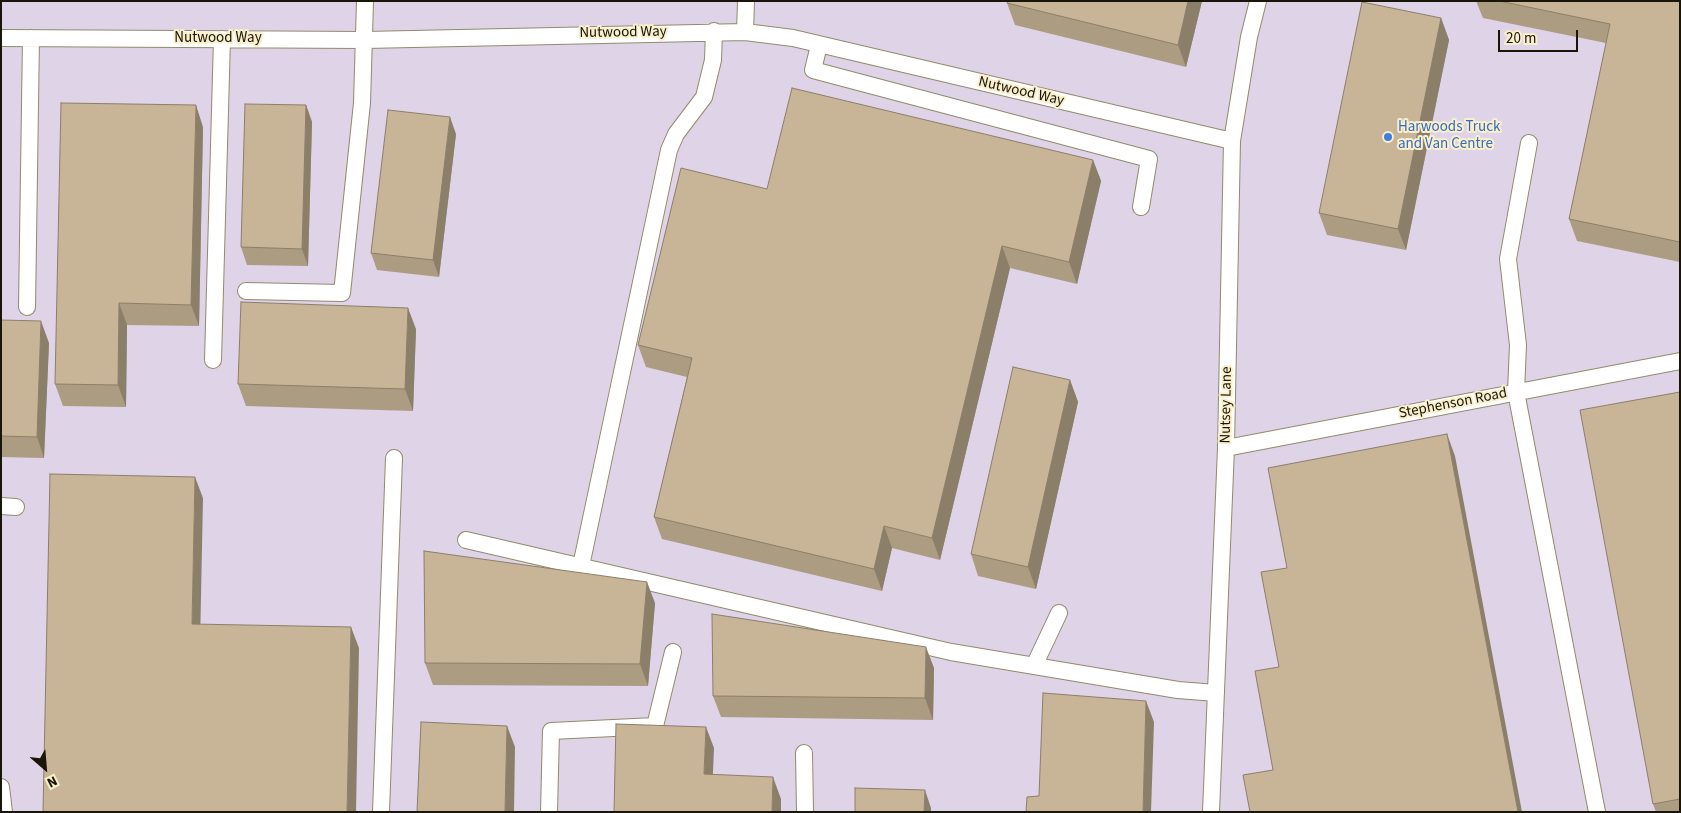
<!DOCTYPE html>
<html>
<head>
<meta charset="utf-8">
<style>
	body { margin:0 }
	#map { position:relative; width:1681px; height:813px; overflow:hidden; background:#ece2bf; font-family:"Source Sans 3",sans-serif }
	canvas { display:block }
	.frame { position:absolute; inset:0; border:2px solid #191609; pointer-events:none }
	.north { position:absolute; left:20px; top:743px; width:50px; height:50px; -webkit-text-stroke:4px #f9efcc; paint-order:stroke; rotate:153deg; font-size:14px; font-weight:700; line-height:20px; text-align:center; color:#191609 }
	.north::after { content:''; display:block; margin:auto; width:18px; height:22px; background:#191609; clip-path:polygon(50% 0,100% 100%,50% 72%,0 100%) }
	.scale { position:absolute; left:1498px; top:30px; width:80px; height:22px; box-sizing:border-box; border:2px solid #191609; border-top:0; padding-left:6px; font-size:15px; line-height:18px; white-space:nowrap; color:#191609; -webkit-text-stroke:4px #f9efcc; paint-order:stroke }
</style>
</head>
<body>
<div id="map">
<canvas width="1681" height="813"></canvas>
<div class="frame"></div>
<div class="north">N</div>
<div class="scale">20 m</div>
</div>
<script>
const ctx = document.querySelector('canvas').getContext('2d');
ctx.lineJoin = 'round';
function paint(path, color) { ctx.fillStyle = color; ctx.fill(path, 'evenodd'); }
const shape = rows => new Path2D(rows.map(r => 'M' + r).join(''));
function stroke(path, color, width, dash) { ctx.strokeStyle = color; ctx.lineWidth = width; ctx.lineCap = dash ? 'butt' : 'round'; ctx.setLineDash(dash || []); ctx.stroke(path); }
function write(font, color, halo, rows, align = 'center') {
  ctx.font = font + ' "Source Sans 3",sans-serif'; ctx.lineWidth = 4; ctx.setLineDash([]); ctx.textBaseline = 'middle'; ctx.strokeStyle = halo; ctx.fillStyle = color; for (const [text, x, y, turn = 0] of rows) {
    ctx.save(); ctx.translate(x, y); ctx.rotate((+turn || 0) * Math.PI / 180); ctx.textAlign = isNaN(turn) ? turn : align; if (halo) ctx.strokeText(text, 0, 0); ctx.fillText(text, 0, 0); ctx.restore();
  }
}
paint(shape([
	[1,1,1680,1,1680,812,1,812]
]), '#ded3e7');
const lane = shape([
	[745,32,746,1],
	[1,38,365,40,745,32,793,38,1232,141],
	[819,45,813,70,1149,159,1141,207],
	[1529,143,1508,259,1518,345,1516,392,1597,812],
	[246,291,342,293,362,103,365,1],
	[27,307,31,38],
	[213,360,222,39],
	[1226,448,1680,361],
	[1,506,16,507],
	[466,540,951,652,1178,690,1216,693],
	[581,566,669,150,676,134,704,97,713,60,714,31],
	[1034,666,1059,613],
	[804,753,805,812],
	[1,787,4,812],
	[381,812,394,458],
	[549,812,551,731,655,726,673,652],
	[1211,812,1226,448,1232,141,1249,37,1258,1]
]);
stroke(lane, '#938a6a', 18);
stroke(lane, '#fff', 16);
paint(shape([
	[1202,1,1186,67,1015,25,1007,3],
	[1476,1,1680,1,1680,262,1577,241,1569,219,1606,43,1483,18],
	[1441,18,1449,40,1406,250,1327,235,1319,213],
	[306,105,312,122,308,266,247,265,241,247],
	[203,127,199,326,127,325,126,407,63,406,55,384],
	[456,134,439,277,377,270,371,253],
	[1093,160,1101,181,1077,284,1010,268,940,560,892,548,882,591,662,539,654,517,687,377,646,367,638,345,767,189],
	[1,320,49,343,44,458,1,457],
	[416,329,413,411,246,406,238,384],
	[1070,380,1078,402,1036,589,978,576,971,554],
	[1680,392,1680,812,1656,812,1653,804],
	[655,603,648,686,433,685,425,663],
	[934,668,933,720,721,717,713,696]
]), '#ac9c82');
paint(shape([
	[1188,1,1202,1,1186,67,1178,45],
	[1441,18,1449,40,1406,250,1398,229],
	[196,105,203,127,199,326,191,305],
	[306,105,312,122,308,266,302,249],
	[450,117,456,134,439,277,433,260],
	[1093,160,1101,181,1077,284,1069,262],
	[1002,246,1010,268,940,560,932,538],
	[119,303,127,325,126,407,118,385],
	[408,308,416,329,413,411,405,389],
	[41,321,49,343,44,458,37,437],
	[1070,380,1078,402,1036,589,1028,567],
	[1447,434,1455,456,1522,812,1518,812],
	[195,477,203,498,200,645,192,624],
	[884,526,892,548,882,591,874,569],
	[647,582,655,603,648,686,640,664],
	[351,627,359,648,356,812,347,812],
	[926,647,934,668,933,720,925,698],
	[1146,701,1154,722,1151,812,1143,812],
	[507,726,515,747,514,812,505,812],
	[706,727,714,748,712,796,704,774],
	[773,777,781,799,781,812,772,812],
	[925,790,931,808,931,812,924,812]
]), '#8c7f6a');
const building = shape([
	[1008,1,1188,1,1178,45,1007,3,1008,1],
	[1499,1,1680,1,1680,242,1569,219,1610,24,1499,1],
	[1362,2,1441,18,1398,229,1319,213,1362,2],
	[792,88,1093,160,1069,262,1002,246,932,538,884,526,874,569,654,517,692,358,638,345,681,168,767,189,792,88],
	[61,103,196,105,191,305,119,303,118,385,55,384,61,103],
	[245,104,306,105,302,249,241,247,245,104],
	[388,110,450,117,433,260,371,253,388,110],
	[241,302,408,308,405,389,238,384,241,302],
	[1,320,41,321,37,437,1,436,1,320],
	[1013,367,1070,380,1028,567,971,554,1013,367],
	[1680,392,1680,799,1653,804,1580,410,1680,392],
	[1447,434,1518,812,1250,812,1243,775,1273,770,1255,671,1279,667,1261,572,1287,568,1268,468,1447,434],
	[50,474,195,477,192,624,351,627,347,812,43,812,50,474],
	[424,551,647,582,640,664,425,663,424,551],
	[712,614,926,647,925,698,713,696,712,614],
	[1043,693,1146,701,1143,812,1026,812,1027,797,1039,796,1043,693],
	[421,722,507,726,505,812,417,812,421,722],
	[616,724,706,727,704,774,773,777,772,812,614,812,616,724],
	[855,788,925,790,924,812,855,812,855,788]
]);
paint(building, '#c8b597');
stroke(building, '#8c7f6a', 1);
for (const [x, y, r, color] of [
	[1388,137,5,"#3f7fe0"]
]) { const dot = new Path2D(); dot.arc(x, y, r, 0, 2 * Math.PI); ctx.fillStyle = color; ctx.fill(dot); stroke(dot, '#f9efcc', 2); }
write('15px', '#191609', '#f9efcc', [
	["Nutwood Way",623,33,-1],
	["Nutwood Way",218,39],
	["Nutwood Way",1021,92,13],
	["Stephenson Road",1453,404,-11],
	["Nutsey Lane",1227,405,-89]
]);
write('15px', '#366cbe', '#f9efcc', [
	["Harwoods Truck",1398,128],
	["and Van Centre",1398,145]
], 'left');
</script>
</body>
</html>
